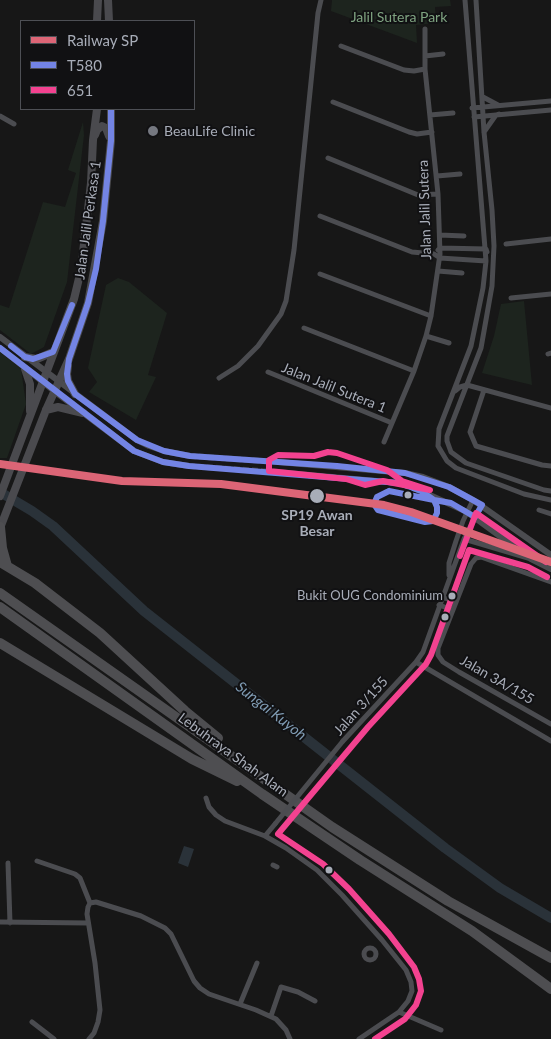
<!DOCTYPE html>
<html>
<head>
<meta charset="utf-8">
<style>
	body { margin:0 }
	#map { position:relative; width:551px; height:1039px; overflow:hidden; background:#171717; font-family:Lato,sans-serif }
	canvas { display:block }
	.legend { position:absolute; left:20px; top:20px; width:175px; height:90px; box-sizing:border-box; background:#111113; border:1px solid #4d4f55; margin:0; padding:6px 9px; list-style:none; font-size:15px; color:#a8adb8 }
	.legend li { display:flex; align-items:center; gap:10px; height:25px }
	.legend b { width:25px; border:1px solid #4d4f55 }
</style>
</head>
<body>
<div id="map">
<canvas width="551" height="1039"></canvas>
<ul class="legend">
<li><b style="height:6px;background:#dc6576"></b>Railway SP</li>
<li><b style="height:6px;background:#7384e4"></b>T580</li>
<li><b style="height:6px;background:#f34290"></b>651</li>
</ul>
</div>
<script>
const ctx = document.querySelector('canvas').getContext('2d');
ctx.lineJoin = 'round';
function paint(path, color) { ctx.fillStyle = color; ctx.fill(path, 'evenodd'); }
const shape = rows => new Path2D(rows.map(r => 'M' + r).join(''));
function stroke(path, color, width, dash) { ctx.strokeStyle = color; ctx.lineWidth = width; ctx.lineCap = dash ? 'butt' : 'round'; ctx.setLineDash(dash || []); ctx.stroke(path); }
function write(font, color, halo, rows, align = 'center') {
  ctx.font = font + ' Lato,sans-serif'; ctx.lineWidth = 4; ctx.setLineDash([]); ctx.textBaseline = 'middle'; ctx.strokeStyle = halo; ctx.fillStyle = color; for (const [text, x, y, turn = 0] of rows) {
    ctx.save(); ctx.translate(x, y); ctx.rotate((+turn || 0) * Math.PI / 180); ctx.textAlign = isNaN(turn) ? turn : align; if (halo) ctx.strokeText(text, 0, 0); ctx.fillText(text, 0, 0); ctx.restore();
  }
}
paint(shape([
	[332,0,450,0,451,6,435,7,436,23,416,25,417,43,331,11],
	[83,122,84,135,67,282,44,347,31,354,0,330,0,305,9,308,43,202,65,207,76,173,68,170],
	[118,278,129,282,167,313,148,375,156,377,136,420,89,392,97,382,88,368,106,285],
	[524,301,532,385,482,373,494,336,501,304],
	[0,352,21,369,26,404,7,458,0,458]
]), '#1d241e');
paint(shape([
	[184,846,194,849,188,867,178,863]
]), '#2a3239');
stroke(shape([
	[0,492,32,511,53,526,144,611,445,848,500,888,551,918]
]), '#2a3239', 10);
stroke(shape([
	[190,456,278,462],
	[189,466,276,472]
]), '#343537', 6, [6, 3]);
stroke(shape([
	[465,0,486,261,483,288,471,346,439,429,438,446,447,461,456,468,524,494,551,500],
	[476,0,484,132,492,210,494,246,492,286,481,348,447,436,447,441,451,452,466,463,544,490,551,491],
	[341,46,404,70,414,71,425,69],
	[425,56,443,54],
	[483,97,498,105],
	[333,102,409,132,417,134,432,132],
	[472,108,551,101],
	[430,115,453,113],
	[0,116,14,124],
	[474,117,551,110],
	[484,132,496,115,499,114],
	[328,158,418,195,438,194],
	[437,176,460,174],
	[320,216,412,252,434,254,440,258,486,261],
	[440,235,464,236],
	[506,244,551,239],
	[438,250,440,248,486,249,487,252],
	[438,271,462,273],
	[320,274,431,316],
	[511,298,551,294],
	[304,328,414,371],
	[426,336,449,343],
	[548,354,551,353],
	[268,372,392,423],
	[219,378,238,366,258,346,281,314,286,301,294,250,318,13,321,0],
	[484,390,470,432,476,446,542,465,551,466],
	[455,391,460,387,467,385,551,408],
	[384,442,414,371,426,336,431,316,440,254,438,194,425,69,425,29],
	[539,510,551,514],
	[464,539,528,558],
	[449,575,449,563,456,541,463,521,473,500],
	[551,582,481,557,476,558,471,564,438,648,438,655,443,662,459,672,551,724],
	[442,597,456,602],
	[439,605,453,610],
	[416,662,551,741],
	[343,741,416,662,423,652,464,539,482,505],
	[206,798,209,807,216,815,225,821,265,836,286,848,317,870,342,895,382,940,406,970,411,982,412,991,408,1001,399,1012,359,1039],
	[265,836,275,824],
	[37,861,75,874,80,878,90,903],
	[8,863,10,923],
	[273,865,277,867],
	[0,922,88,923],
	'364 954a6 6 0 1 1 12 0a6 6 0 1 1-12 0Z',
	[240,1004,257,963],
	[399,1012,441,1030],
	[271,1016,281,987,298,992,315,1001],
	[32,1022,54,1039],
	[89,1039,94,1033,98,1022,100,1010,95,963,87,914,88,907,90,903,96,902,141,916,165,928,171,934,194,981,200,988,209,994,256,1010,276,1019,286,1030,290,1039]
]), '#4b4c50', 5);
stroke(shape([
	[0,337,137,440,149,446,164,451,190,456],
	[0,348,54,391,134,451,163,462,189,466],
	[278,462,405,473,423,477,449,487,473,500,551,555],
	[276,472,399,483,421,491,467,512,531,559,551,569]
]), '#4b4c50', 6);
stroke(shape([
	[108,0,109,21],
	[97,21,98,0],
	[95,135,97,130,102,126,106,128,109,136],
	[25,357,37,359,53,352],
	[68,366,67,374,68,381,75,394],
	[25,369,30,384,30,411],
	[46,410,58,407,83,413],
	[0,496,74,299,81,270,91,183,93,140,97,109],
	[0,528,46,410,69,359,88,303,103,221,111,141,111,109]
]), '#4a4a4e', 8);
stroke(shape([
	[0,527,2,548,7,566],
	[0,562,35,583,100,633,185,711,218,738],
	[0,593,332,827,448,901,551,958],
	[0,607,262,794,360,860,472,931,551,989],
	[0,643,192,759,237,781]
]), '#4e4e51', 10);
stroke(shape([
	[275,824,343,741]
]), '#4b4c50', 5);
stroke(shape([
	[111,109,111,141,103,221,96,269,88,303,69,359,67,374,68,381,75,394,137,440,164,451,190,456,337,466,405,473,449,487,482,505,475,517,451,503,434,500],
	[11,346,25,357,33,359,53,352,72,305],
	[0,348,134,451,163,462,189,466,399,483,421,491,434,500],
	[389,491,434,500,437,507,437,513,433,521,425,522,378,510,374,504,377,497,389,491]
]), '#7384e4', 6);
stroke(shape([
	[328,452,337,453,387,470,402,481,430,490,383,481,365,485,346,479,269,471,269,460,278,455,314,456,328,452],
	[460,556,476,513,546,562],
	[375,1039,405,1019,416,1005,421,991,419,979,414,967,389,934,349,889,323,864,278,834,368,727,426,664,431,655,469,550,528,567,547,577]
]), '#f34290', 6);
stroke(shape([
	[0,464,122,481,221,484,384,505,411,512,551,562]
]), '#dc6576', 8);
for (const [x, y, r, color] of [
	[153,131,6,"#757880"],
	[408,495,4.5,"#a8adb8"],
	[317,496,8,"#a8adb8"],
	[452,596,4.5,"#a8adb8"],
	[445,617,4.5,"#a8adb8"],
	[329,870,4.5,"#a8adb8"]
]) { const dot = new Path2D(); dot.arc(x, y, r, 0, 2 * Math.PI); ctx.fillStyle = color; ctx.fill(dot); stroke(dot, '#111113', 2); }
write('13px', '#a8adb8', '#111113', [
	["Bukit OUG Condominium",443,596]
], 'right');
write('14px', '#7fa381', '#111113', [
	["Jalil Sutera Park",399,17]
]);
write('14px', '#a8adb8', '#111113', [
	["BeauLife Clinic",164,131]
], 'left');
write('14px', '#a8adb8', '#111113', [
	["Jalan Jalil Sutera",425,210,-92],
	["Jalan Jalil Perkasa 1",88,220,-82],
	["Jalan Jalil Sutera 1",334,388,22],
	["Jalan 3A/155",497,680,30],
	["Jalan 3/155",361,706,-48],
	["Lebuhraya Shah Alam",233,755,36]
]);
write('bold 14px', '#a8adb8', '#111113', [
	["SP19 Awan",317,515],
	["Besar",317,531]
]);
write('italic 15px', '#7f9bb3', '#111113', [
	["Sungai Kuyoh",271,711,38]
]);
</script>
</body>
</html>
